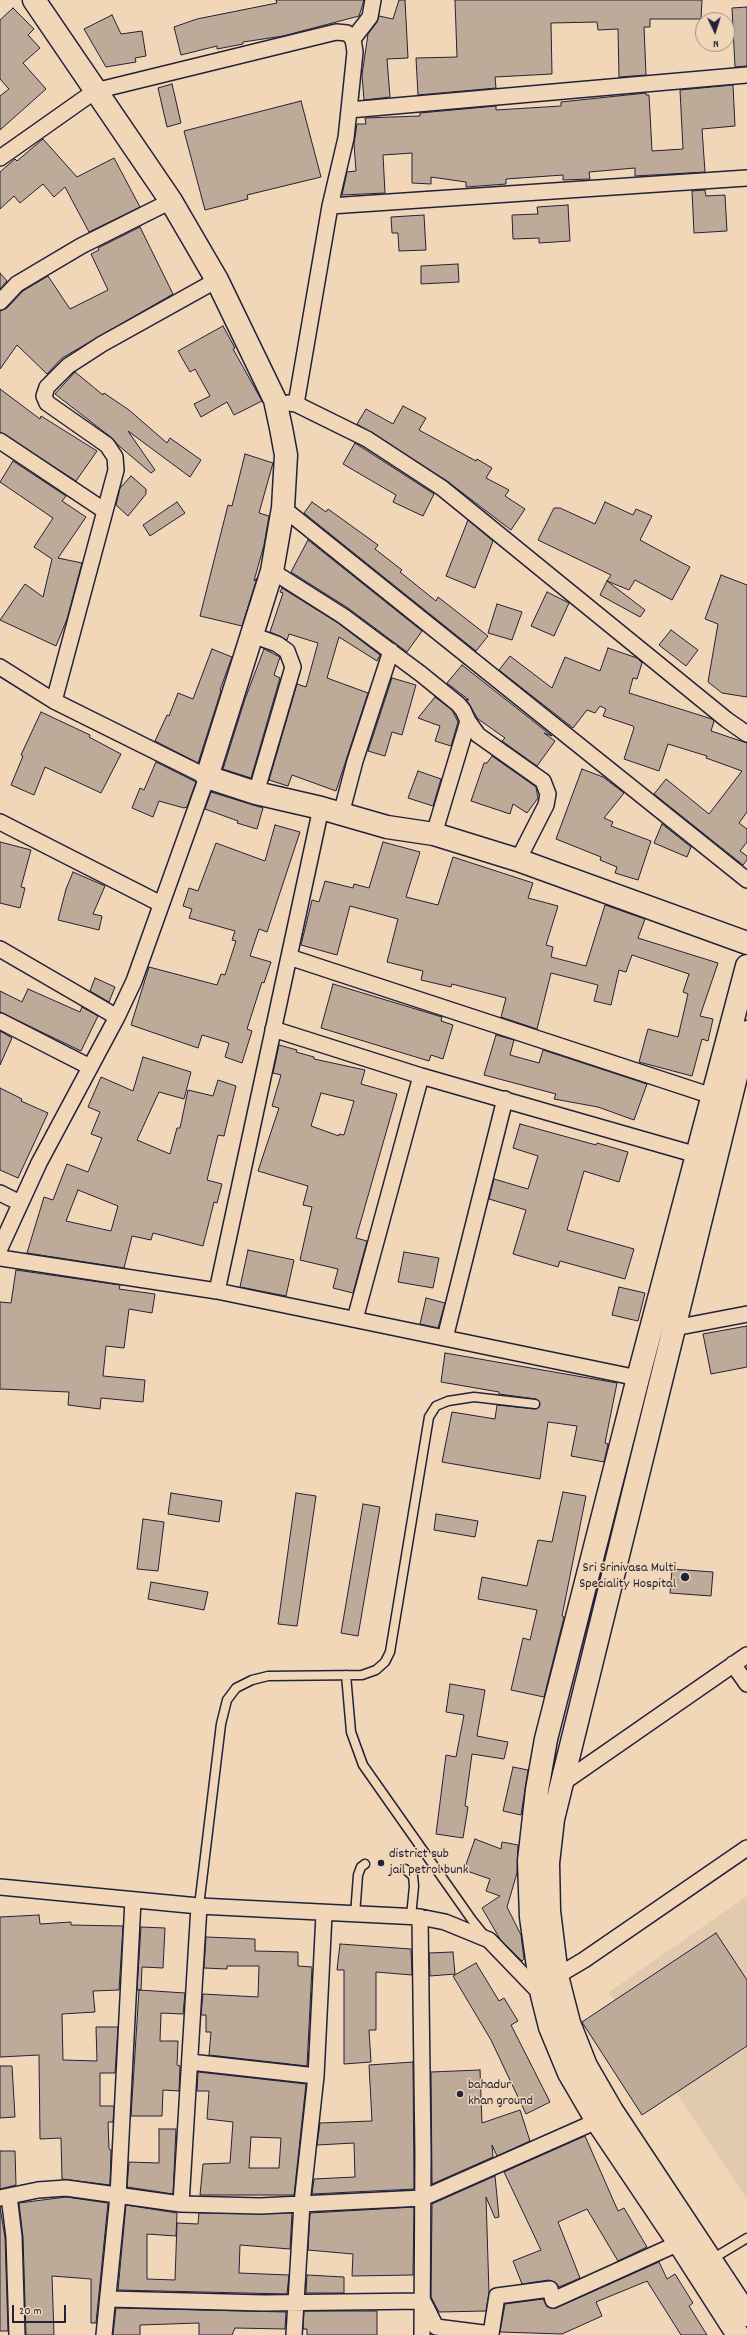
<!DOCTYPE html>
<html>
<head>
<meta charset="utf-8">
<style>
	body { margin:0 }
	#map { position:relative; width:747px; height:2335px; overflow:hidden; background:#f1d7b8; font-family:Dekko,sans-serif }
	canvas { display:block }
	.north { position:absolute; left:695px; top:12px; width:40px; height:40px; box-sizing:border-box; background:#f1d7b8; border:1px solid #9e8f86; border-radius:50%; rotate:176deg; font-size:11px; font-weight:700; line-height:16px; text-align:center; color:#22223b }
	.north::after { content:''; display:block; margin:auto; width:14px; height:18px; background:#22223b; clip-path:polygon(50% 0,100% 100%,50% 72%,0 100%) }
	.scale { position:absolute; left:12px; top:2305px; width:54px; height:18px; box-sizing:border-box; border:2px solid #22223b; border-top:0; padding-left:5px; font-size:12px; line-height:14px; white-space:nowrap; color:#22223b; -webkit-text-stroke:3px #f1d7b8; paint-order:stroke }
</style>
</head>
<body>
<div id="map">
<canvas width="747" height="2335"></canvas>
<div class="north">N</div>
<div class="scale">20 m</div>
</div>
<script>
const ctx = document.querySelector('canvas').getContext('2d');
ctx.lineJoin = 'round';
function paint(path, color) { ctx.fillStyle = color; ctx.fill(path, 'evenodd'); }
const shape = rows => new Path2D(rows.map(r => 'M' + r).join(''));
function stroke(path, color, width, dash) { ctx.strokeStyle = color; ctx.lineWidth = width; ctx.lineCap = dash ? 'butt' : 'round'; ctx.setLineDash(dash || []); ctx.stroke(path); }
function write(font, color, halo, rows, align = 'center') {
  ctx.font = font + ' Dekko,sans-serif'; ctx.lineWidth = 3; ctx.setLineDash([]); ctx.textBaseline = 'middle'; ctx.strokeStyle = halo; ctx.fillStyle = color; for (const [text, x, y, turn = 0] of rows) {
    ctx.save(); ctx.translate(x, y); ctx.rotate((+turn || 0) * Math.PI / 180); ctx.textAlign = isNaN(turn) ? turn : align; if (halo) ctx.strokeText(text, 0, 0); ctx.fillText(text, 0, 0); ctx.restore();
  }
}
paint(shape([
	[747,1896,747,2199,609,1992]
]), '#e2caaf');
const building = shape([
	[276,0,364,0,359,16,283,36,243,42,243,44,217,49,217,46,181,55,174,27,197,19,277,3,276,0],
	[399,0,405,0,408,58,387,59,390,97,364,100,362,75,368,34,377,22,379,16,393,19,399,0],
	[455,0,702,0,701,19,650,19,650,27,644,27,646,75,619,77,618,29,598,30,597,22,551,23,552,74,495,77,496,88,418,95,416,58,457,57,455,0],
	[747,7,747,66,735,67,732,8,747,7],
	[13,8,34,29,28,35,40,48,23,63,46,89,0,130,0,96,9,89,0,79,0,20,13,8],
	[112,15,121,34,142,31,146,56,135,58,136,62,106,67,84,29,112,15],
	[172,84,181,123,167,127,158,88,172,84],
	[733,85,735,126,702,129,705,172,635,176,635,168,589,172,590,179,563,180,563,175,506,179,506,184,466,187,466,182,431,177,431,184,412,183,412,153,383,155,385,193,342,195,347,172,356,171,354,144,357,124,366,124,365,118,420,116,420,113,496,106,496,110,561,106,561,102,646,93,646,95,649,95,652,151,683,149,680,90,733,85],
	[301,101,321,177,247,195,248,199,205,210,184,131,301,101],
	[43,139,77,177,114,158,140,207,89,232,65,187,54,197,43,184,20,203,14,196,0,209,0,172,15,159,17,161,43,139],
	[705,190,706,196,725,195,727,231,694,233,692,191,705,190],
	[568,205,570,241,539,243,539,238,513,239,512,215,538,214,537,207,568,205],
	[424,215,426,250,399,251,398,233,392,233,391,217,424,215],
	[140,227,173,294,62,358,47,374,17,345,0,369,0,311,7,308,23,291,48,276,70,309,108,290,91,254,99,250,98,248,140,227],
	[458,264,459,282,421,284,421,266,458,264],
	[0,273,7,281,0,289,0,273],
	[223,326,235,348,233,349,262,401,234,415,227,402,201,417,194,404,210,396,195,369,190,372,178,351,223,326],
	[75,372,103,395,104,393,129,410,167,443,170,438,201,460,190,477,128,431,155,470,151,473,118,445,112,438,55,394,75,372],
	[0,389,40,419,41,416,97,451,76,481,0,432,0,389],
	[403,406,426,418,419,430,476,461,477,459,492,468,486,478,509,490,505,496,525,509,511,530,447,481,357,424,366,409,393,424,403,406],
	[355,443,434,494,423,516,393,502,396,495,343,464,355,443],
	[245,454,273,463,259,513,269,516,264,545,254,581,257,578,242,626,200,616,228,505,232,506,245,454],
	[13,461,66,496,62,501,86,517,58,558,82,563,67,619,56,646,0,620,25,584,43,597,52,559,34,547,53,518,0,482,13,461],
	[131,476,146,489,146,494,128,516,116,505,120,488,131,476],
	[177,502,185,513,150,536,143,525,177,502],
	[312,502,326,512,328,509,378,545,375,549,402,570,400,572,436,601,438,597,488,636,476,651,304,513,312,502],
	[605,502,633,515,636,509,652,516,640,540,690,567,672,600,635,580,629,590,607,581,611,575,538,540,554,508,560,508,595,524,605,502],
	[468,520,493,541,475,588,446,576,468,520],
	[308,540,422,631,407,652,348,608,291,572,308,540],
	[721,575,747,585,747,697,722,693,708,682,718,624,705,619,721,575],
	[607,581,645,610,640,617,600,595,607,581],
	[282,588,338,623,380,655,377,661,339,637,327,678,368,693,336,791,292,775,288,786,269,780,297,684,306,687,318,643,289,634,287,640,270,632,283,593,280,592,282,588],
	[547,592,569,603,554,636,531,626,547,592],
	[497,604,522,612,512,640,488,633,497,604],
	[671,630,698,650,686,666,659,645,671,630],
	[608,648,637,658,642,663,637,679,633,678,629,693,712,719,714,721,711,731,747,743,747,812,739,823,747,829,747,842,740,851,747,856,747,860,743,865,654,794,666,779,709,814,742,771,706,758,707,756,668,744,659,771,624,759,634,728,633,726,603,716,606,709,600,706,595,713,587,710,573,728,499,670,510,656,552,688,565,657,600,671,608,648],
	[212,649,232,657,220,690,221,691,198,763,155,741,167,715,169,716,178,693,193,699,212,649],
	[264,649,280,657,274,675,280,678,251,778,223,769,245,699,264,649],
	[462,665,552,736,544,733,555,741,537,766,502,741,505,738,478,719,466,699,469,700,447,683,462,665],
	[392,678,416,685,402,735,392,732,385,756,368,751,392,678],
	[435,697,452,710,458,722,451,746,435,741,440,726,418,718,435,697],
	[41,712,90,735,89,737,121,754,101,793,45,767,34,795,11,785,23,756,21,755,41,712],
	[492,756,536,787,538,798,527,813,513,804,510,814,471,801,484,763,487,763,492,756],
	[156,762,196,782,187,807,184,808,159,801,153,817,132,808,140,788,144,790,156,762],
	[582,769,603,777,624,793,604,818,613,822,611,826,651,841,638,880,615,873,617,867,600,860,601,857,556,839,582,769],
	[418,771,441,779,433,806,408,798,418,771],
	[211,792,263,808,257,829,237,823,238,821,205,809,211,792],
	[662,824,691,847,687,857,654,843,662,824],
	[275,825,300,832,267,932,259,929,250,956,271,962,264,983,262,982,247,1029,252,1031,242,1063,225,1057,229,1043,202,1035,198,1048,131,1025,149,967,217,985,221,974,225,975,236,941,232,940,235,931,189,918,192,909,183,906,189,888,198,891,216,843,265,861,275,825],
	[0,842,31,850,21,887,25,888,20,908,0,903,0,842],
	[383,842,420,852,406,897,438,905,453,857,533,883,528,898,558,906,546,945,553,947,551,957,586,966,605,905,645,919,638,938,718,963,700,1016,713,1019,708,1041,702,1039,692,1076,639,1062,648,1029,678,1037,688,994,683,992,689,974,632,955,626,972,619,970,611,1005,594,1001,598,985,551,973,537,1029,501,1017,506,998,452,984,451,987,421,980,423,971,387,962,398,919,350,906,337,955,301,945,312,900,319,902,325,881,353,888,354,884,369,888,383,842],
	[73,872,105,886,93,914,102,916,99,930,58,920,66,889,73,872],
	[95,978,115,987,109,1002,90,991,95,978],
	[333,984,442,1017,441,1021,453,1025,443,1059,431,1055,429,1061,321,1028,333,984],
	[28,989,80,1012,82,1007,98,1016,81,1051,0,1012,0,991,22,1002,28,989],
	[0,1031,12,1038,0,1065,0,1031],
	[496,1035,514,1040,510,1055,539,1063,543,1050,647,1084,634,1120,598,1107,554,1099,556,1094,484,1075,496,1035],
	[279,1045,297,1050,296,1052,314,1057,314,1059,365,1070,361,1084,397,1094,356,1238,367,1241,353,1293,333,1288,338,1269,300,1260,312,1207,303,1205,308,1186,258,1171,279,1108,272,1106,281,1075,273,1073,279,1045],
	[321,1093,354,1101,344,1135,339,1134,339,1136,311,1126,321,1093],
	[143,1057,191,1072,184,1099,159,1092,137,1140,170,1154,177,1128,180,1128,188,1090,213,1096,218,1080,236,1086,224,1136,218,1135,207,1180,222,1184,217,1203,214,1202,203,1246,153,1233,151,1240,132,1236,124,1268,27,1253,44,1197,53,1200,67,1164,88,1172,102,1138,91,1134,100,1112,88,1107,101,1077,133,1091,143,1057],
	[78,1190,118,1206,111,1231,66,1221,78,1190],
	[0,1088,22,1099,21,1101,48,1113,18,1178,0,1170,0,1088],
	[520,1124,596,1145,597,1143,628,1152,619,1182,584,1171,567,1230,634,1249,625,1279,560,1261,558,1267,513,1254,526,1210,489,1199,494,1179,528,1189,538,1156,513,1148,520,1124],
	[248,1250,294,1260,286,1296,240,1287,248,1250],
	[404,1252,439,1258,433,1288,398,1282,404,1252],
	[16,1270,120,1285,119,1289,155,1294,152,1313,129,1309,124,1348,106,1346,103,1376,145,1380,143,1402,101,1398,100,1409,68,1405,69,1392,0,1389,0,1302,11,1303,16,1270],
	[619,1287,645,1293,638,1321,612,1315,619,1287],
	[426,1298,445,1303,438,1328,420,1324,426,1298],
	[747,1326,747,1367,711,1374,703,1334,747,1326],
	[445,1353,617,1383,605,1443,608,1444,604,1462,571,1456,577,1426,548,1422,540,1479,442,1462,452,1412,495,1419,497,1405,535,1409,540,1404,536,1399,499,1394,499,1392,441,1382,445,1353],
	[563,1492,586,1496,562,1616,564,1617,544,1697,511,1690,523,1638,530,1640,537,1610,478,1599,482,1577,527,1586,538,1540,552,1542,563,1492],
	[171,1493,222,1501,219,1522,168,1514,171,1493],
	[296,1493,316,1496,297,1626,278,1624,296,1493],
	[363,1504,380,1507,358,1636,341,1633,363,1504],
	[436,1514,478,1521,475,1537,434,1530,436,1514],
	[143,1519,164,1522,158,1571,137,1569,143,1519],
	[672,1569,713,1572,711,1596,670,1593,672,1569],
	[151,1582,208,1592,204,1610,148,1599,151,1582],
	[450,1684,485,1690,477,1736,508,1742,504,1759,472,1754,465,1806,468,1807,463,1838,436,1834,446,1755,456,1757,464,1715,446,1712,450,1684],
	[513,1767,528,1770,521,1815,503,1811,513,1767],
	[475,1839,501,1849,502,1842,518,1845,517,1873,507,1907,521,1935,524,1959,522,1961,500,1939,482,1908,500,1896,486,1891,490,1879,464,1870,475,1839],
	[39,1915,40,1924,71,1922,71,1925,123,1926,119,1990,93,1991,95,2012,62,2014,63,2060,97,2061,96,2027,118,2027,115,2073,100,2073,100,2106,114,2106,113,2122,108,2122,109,2149,111,2150,110,2185,62,2179,61,2138,40,2139,39,2055,0,2057,0,1917,39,1915],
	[141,1927,165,1928,163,1968,142,1967,141,1990,137,1990,141,1927],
	[716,1933,747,1980,747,2046,642,2115,582,2022,716,1933],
	[206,1937,255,1939,255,1951,298,1952,298,1966,312,1967,307,2066,209,2055,211,2032,206,2032,206,2015,201,2015,203,1994,258,1997,259,1966,227,1966,227,1969,204,1968,206,1937],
	[340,1944,411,1949,412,1975,376,1972,376,2030,369,2030,371,2062,344,2064,344,1970,337,1970,340,1944],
	[453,1952,455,1974,430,1976,429,1953,453,1952],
	[476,1963,499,2001,504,1998,518,2021,511,2025,550,2102,526,2114,491,2040,453,1976,476,1963],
	[139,1990,185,1993,183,2014,161,2013,160,2041,178,2041,177,2065,180,2066,179,2091,163,2090,162,2116,131,2116,139,1990],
	[413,2062,414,2189,312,2194,314,2179,355,2177,354,2143,317,2145,320,2123,372,2121,369,2065,413,2062],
	[0,2066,12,2066,15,2117,0,2118,0,2066],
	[480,2070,482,2123,520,2110,530,2141,497,2156,492,2145,493,2157,432,2184,431,2072,480,2070],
	[198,2072,306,2084,294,2195,200,2195,203,2164,230,2163,233,2122,207,2119,209,2091,197,2091,198,2072],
	[251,2137,281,2138,279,2168,249,2168,251,2137],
	[159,2129,176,2129,173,2194,127,2187,129,2162,159,2163,159,2129],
	[585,2136,618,2211,624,2208,647,2247,618,2261,587,2209,558,2222,580,2278,559,2287,556,2283,549,2280,522,2284,513,2261,541,2250,504,2172,585,2136],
	[0,2151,15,2151,16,2185,0,2189,0,2151],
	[495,2176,499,2217,495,2218,486,2197,489,2293,486,2311,439,2312,431,2297,432,2204,495,2176],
	[66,2197,108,2203,96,2323,91,2323,91,2279,52,2276,54,2335,26,2335,23,2237,19,2203,66,2197],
	[126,2205,177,2213,176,2236,147,2234,147,2279,175,2280,177,2223,198,2224,199,2213,292,2213,290,2249,240,2245,239,2273,289,2275,287,2294,118,2290,126,2205],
	[0,2207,5,2238,8,2331,0,2331,0,2207],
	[414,2207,413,2275,352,2276,353,2254,308,2250,310,2213,414,2207],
	[659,2262,667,2279,675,2274,693,2303,689,2306,707,2335,681,2335,647,2281,596,2302,602,2316,562,2334,500,2332,505,2304,543,2299,547,2307,556,2308,659,2262],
	[307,2275,344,2277,344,2293,306,2293,307,2275],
	[116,2308,286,2312,285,2329,235,2328,232,2335,199,2335,199,2323,140,2325,140,2335,113,2335,116,2308],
	[304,2311,377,2311,377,2335,307,2335,307,2329,303,2329,304,2311]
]);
paint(building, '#beaa99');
stroke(building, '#22223b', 1);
const lane = shape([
	[346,1675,351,1732,363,1765,472,1920,484,1935],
	[405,1869,413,1876,414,1886,411,1917],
	[199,1906,221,1724,227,1700,236,1688,252,1680,268,1676,362,1675,376,1670,385,1662,390,1652,429,1417,436,1406,448,1401,474,1397,535,1404],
	[355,1915,358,1875,361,1867,365,1864],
	[712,2259,747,2238]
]);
const street = shape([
	[353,39,370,17,373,0],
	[0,158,95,91,336,32,347,33,353,39,355,52,349,110,747,75],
	[330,206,346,138,349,110],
	[0,302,17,284,81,246,171,201],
	[288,403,296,404,367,439,442,488,727,720,747,734],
	[296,404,330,206,747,178],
	[0,441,105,511,54,701,0,667],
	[283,508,747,880],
	[105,511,116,470,115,457,107,445,47,403,44,396,47,387,68,366,102,344,217,280],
	[272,571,343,616,421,674,458,704,463,710,468,721,434,834],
	[252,635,277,644,287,651,293,667,256,793],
	[468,721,478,735,543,781,548,794,546,805,518,860],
	[341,814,355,761,391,651],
	[0,822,161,904],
	[0,949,117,1017],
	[289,957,712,1096],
	[0,1021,90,1067],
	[273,1029,421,1076,697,1155],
	[0,1193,20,1203],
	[0,1248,39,1163,117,1017,134,981,207,777,54,701],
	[0,1258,217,1291,321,808],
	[217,1291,638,1378],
	[355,1319,421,1076],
	[674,1328,747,1314],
	[445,1338,505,1099],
	[733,1664,747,1684],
	[561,1784,747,1655],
	[0,1887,199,1906,420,1917,445,1922,489,1940,542,1995],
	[420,1917,423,2154,422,2335],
	[557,1976,584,1960,747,1848],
	[190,2062,316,2076],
	[9,2196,14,2237,17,2335],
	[0,2198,38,2190,66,2188,181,2204,260,2206,423,2198,597,2121],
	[181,2204,199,1906],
	[109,2299,264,2303,423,2301,436,2327,491,2334,497,2296,550,2289,553,2300,679,2243],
	[104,2335,118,2196,133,1900],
	[294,2335,302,2203,316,2076,324,1914]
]);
const secondary = shape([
	[34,0,171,201,217,280,275,400,281,428,286,455,283,508,272,571,207,777,256,793,321,808,387,827,434,834,518,860,747,943]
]);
const highway = shape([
	[747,1032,553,1819,548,1863,549,1911,557,1976,569,2023,586,2066,612,2111,747,2315],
	[738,2335,679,2243,597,2121,569,2073,550,2027,542,1995,531,1917,529,1861,537,1790,546,1739,638,1378,747,966]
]);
stroke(lane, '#22223b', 11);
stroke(street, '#22223b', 18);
stroke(secondary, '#22223b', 25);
stroke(highway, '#22223b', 25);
stroke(lane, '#f1d7b8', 8);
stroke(street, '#f1d7b8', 15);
stroke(secondary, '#f1d7b8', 22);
stroke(highway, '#f1d7b8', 22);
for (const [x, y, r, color] of [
	[685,1577,5,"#22223b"],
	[381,1863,4,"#22223b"],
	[460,2094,4,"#22223b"]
]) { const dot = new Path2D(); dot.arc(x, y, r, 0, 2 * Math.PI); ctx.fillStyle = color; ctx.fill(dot); stroke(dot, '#f1d7b8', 1.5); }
write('14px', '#22223b', '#f1d7b8', [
	["Sri Srinivasa Multi",676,1569,"right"],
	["Speciality Hospital",676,1585,"right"],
	["district sub",389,1855],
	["jail petrol bunk",389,1871],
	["bahadur",468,2086],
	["khan ground",468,2102]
], 'left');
</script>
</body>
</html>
